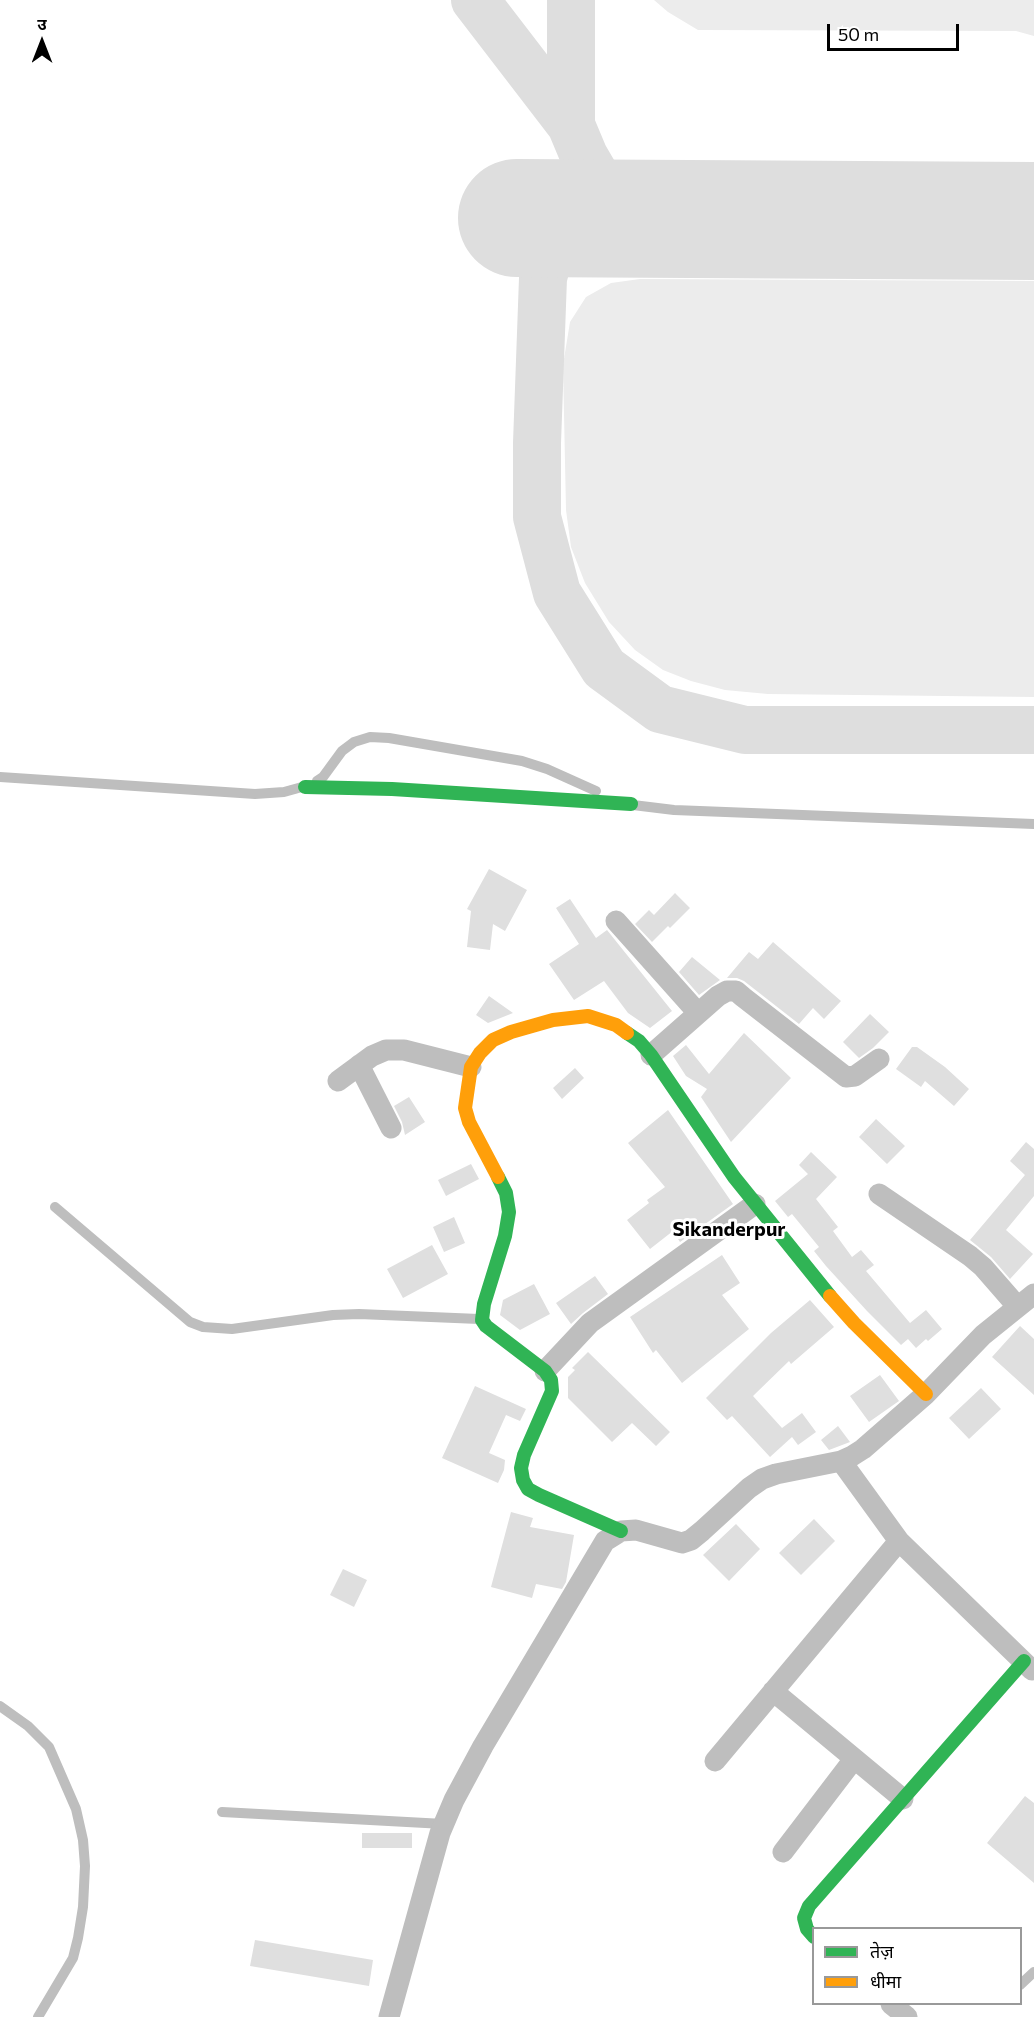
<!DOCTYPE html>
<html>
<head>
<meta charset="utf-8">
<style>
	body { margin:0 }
	#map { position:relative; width:1034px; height:2017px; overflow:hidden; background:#fff; font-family:Commissioner,"Noto Sans Devanagari",sans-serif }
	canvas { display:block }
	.legend { position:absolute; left:812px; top:1927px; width:210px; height:78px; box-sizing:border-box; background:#fff; border:2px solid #999; margin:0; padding:8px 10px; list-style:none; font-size:18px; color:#000 }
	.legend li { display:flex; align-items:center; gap:12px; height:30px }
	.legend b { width:30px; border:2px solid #999 }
	.north { position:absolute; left:12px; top:12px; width:60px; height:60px; -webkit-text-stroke:4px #fff; paint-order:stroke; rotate:0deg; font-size:16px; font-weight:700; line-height:24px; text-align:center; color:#000 }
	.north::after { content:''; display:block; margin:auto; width:21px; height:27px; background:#000; clip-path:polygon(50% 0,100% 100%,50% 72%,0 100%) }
	.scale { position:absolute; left:827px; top:24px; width:132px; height:27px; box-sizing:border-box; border:3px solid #000; border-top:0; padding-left:8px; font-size:18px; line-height:21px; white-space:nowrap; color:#000; -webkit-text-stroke:4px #fff; paint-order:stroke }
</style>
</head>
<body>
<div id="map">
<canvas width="1034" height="2017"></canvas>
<ul class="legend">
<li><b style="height:8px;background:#30b455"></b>तेज़</li>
<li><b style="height:8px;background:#ff9f0a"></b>धीमा</li>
</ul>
<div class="north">उ</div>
<div class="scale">50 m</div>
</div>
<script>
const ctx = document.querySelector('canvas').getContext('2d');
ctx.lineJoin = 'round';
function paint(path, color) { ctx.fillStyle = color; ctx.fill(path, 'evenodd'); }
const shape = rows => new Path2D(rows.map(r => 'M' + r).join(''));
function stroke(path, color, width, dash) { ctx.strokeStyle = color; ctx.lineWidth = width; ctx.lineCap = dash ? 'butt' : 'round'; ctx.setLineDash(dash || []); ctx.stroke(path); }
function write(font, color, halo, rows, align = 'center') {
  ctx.font = font + ' Commissioner,sans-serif'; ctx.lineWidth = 6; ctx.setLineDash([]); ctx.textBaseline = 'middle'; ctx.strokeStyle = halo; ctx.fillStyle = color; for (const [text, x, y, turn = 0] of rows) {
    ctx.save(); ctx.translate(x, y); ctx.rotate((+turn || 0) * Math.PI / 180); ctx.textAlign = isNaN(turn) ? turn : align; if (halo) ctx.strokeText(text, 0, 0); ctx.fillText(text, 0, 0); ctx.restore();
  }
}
paint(shape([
	[654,0,1034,0,1034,36,1016,31,698,30,668,12],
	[640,279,1034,281,1034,697,768,694,725,690,691,681,663,670,635,650,609,622,585,583,571,547,566,510,563,365,570,322,586,297,611,283]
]), '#ececec');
stroke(shape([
	[475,0,571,125],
	[571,0,571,125,584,156,598,180,618,197,649,211,687,219],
	[617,219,589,224,566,238,549,255,543,278,537,443,537,517,557,593,604,668,660,709,745,730,1034,730]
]), '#dedede', 48);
stroke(shape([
	[517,218,1034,221]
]), '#dedede', 118);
paint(shape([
	[489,869,527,890,505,931,493,924,490,950,467,947,471,911,467,909],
	[675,893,690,908,670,928,668,926,652,942,635,924,649,910,654,915],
	[570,899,596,938,607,930,672,1011,650,1028,628,1013,604,981,574,1000,549,964,579,944,556,908],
	[773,942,841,1001,824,1019,813,1008,799,1024,744,981,737,978,727,978,749,952,758,959],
	[692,957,720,980,699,995,679,972],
	[489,996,513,1013,488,1023,476,1015],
	[870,1014,889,1032,873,1048,859,1058,843,1042],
	[744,1033,791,1078,731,1142,701,1097,707,1089,686,1076,673,1056,686,1045,709,1074],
	[912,1047,917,1047,945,1067,969,1089,954,1106,925,1081,921,1087,896,1069],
	[575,1068,584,1078,562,1099,553,1088],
	[409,1097,425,1122,405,1135,402,1122,394,1106],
	[668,1110,733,1204,680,1242,673,1231,650,1249,627,1220,649,1203,647,1200,665,1187,628,1143],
	[876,1119,905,1146,887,1164,859,1137],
	[1026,1142,1034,1149,1034,1196,1006,1230,1033,1254,1010,1279,991,1257,970,1240,1025,1175,1010,1161],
	[811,1152,837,1177,816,1199,838,1227,833,1231,852,1257,861,1250,874,1265,866,1271,910,1323,926,1310,942,1329,928,1341,926,1339,916,1348,908,1339,901,1345,867,1311,826,1266,814,1251,819,1247,792,1214,788,1217,775,1201,808,1174,799,1165],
	[471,1164,479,1179,446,1196,438,1180],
	[454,1217,465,1243,444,1252,433,1227],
	[432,1245,448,1274,403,1298,387,1269],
	[722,1255,740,1283,722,1295,749,1329,682,1383,656,1350,653,1353,630,1317],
	[595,1276,608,1294,583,1313,571,1324,556,1303],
	[534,1284,550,1314,520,1330,500,1315,503,1300],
	[810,1300,834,1327,791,1364,789,1361,753,1396,782,1428,802,1413,816,1432,798,1445,792,1437,770,1457,732,1416,727,1420,706,1398,771,1333],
	[1020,1326,1034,1339,1034,1395,992,1357],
	[588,1352,670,1432,656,1446,632,1423,612,1442,568,1398,568,1377,575,1370,572,1368],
	[880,1375,899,1401,869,1422,850,1396],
	[475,1386,526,1409,520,1421,506,1415,489,1453,505,1460,504,1470,498,1483,442,1458],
	[981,1388,1001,1409,969,1439,949,1418],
	[838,1426,850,1442,829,1450,821,1440],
	[511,1512,533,1518,530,1527,574,1535,566,1582,562,1589,536,1584,532,1598,491,1587],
	[814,1519,835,1541,801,1575,779,1553],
	[736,1524,760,1549,729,1581,703,1555],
	[343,1569,367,1580,354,1607,330,1595],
	[1025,1796,1034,1803,1034,1883,987,1843],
	[362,1833,412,1833,412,1848,362,1848],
	[255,1940,373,1960,369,1986,250,1966]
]), '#dfdfdf');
stroke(shape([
	[0,777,255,794,284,792,302,787],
	[317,781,323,777,342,751,354,742,370,737,389,738,522,761,547,769,596,791],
	[633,805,674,810,1034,824],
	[55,1207,190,1322,203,1327,232,1329,333,1315,359,1314,479,1319],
	[0,1706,28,1726,49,1747,76,1809,83,1840,85,1866,83,1907,78,1938,73,1958,38,2017],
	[222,1812,444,1824],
	[1020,1985,1034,1972]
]), '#bebebe', 10);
stroke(shape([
	[616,921,698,1013],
	[651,1055,718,996,727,991,736,991,743,997,846,1077,855,1076,879,1059],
	[359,1065,391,1128],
	[338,1081,372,1056,386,1050,404,1050,471,1067],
	[879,1194,970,1256,983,1267,1017,1306],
	[545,1371,590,1323,755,1204],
	[841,1461,899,1541,1032,1670],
	[773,1691,903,1799],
	[715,1761,899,1541],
	[783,1852,854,1759],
	[891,2004,907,2017],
	[389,2017,440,1833,454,1800,483,1746,605,1541,621,1531,636,1530,682,1543,691,1540,702,1531,749,1488,762,1479,776,1474,841,1461,852,1456,863,1449,926,1394,983,1335,1034,1294]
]), '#bebebe', 21);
stroke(shape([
	[305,787,392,789,631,804],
	[627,1033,639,1041,651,1055,734,1177,830,1296],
	[498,1177,506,1193,509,1212,505,1236,484,1304,482,1320,486,1326,545,1371,551,1380,552,1391,524,1455,521,1468,523,1480,528,1489,539,1495,621,1531],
	[814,1937,807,1929,804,1918,809,1906,1024,1661]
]), '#30b455', 14);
stroke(shape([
	[498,1177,469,1122,465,1108,471,1067,480,1053,493,1040,511,1032,553,1020,588,1016,616,1025,627,1033],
	[830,1296,854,1323,926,1394]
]), '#ff9f0a', 14);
write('bold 20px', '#000', '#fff', [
	["Sikanderpur",729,1229]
]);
</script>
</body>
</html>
